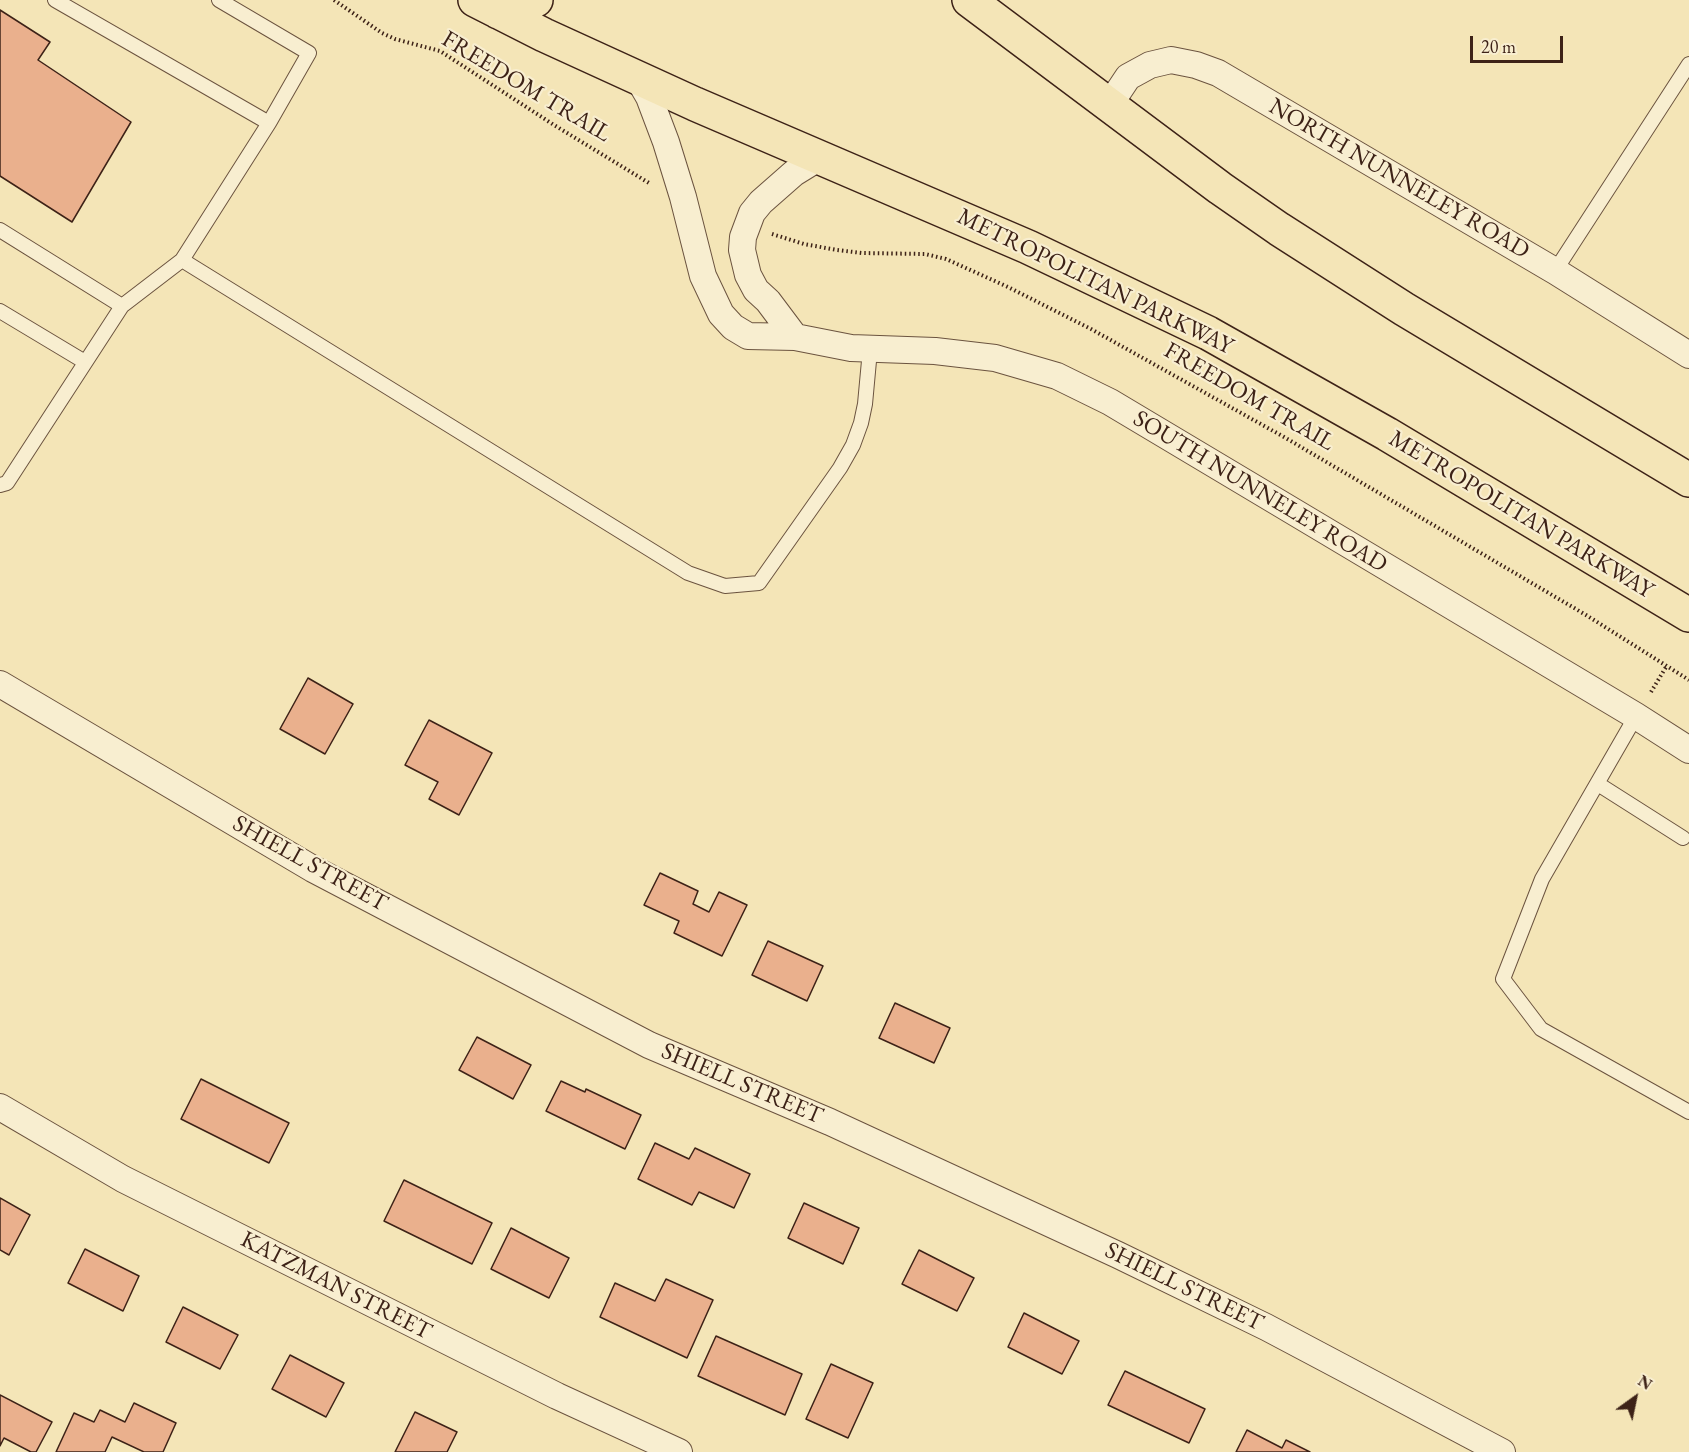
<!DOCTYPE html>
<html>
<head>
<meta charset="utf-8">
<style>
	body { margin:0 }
	#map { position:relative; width:1689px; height:1452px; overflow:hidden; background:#f4e5b7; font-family:"EB Garamond",serif }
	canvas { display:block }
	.north { position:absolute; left:1605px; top:1368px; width:60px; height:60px; -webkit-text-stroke:4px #f8eed0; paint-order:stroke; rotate:33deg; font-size:16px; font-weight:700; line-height:24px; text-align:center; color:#3d2217 }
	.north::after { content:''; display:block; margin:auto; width:21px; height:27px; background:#3d2217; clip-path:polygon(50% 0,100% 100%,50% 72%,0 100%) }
	.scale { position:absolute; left:1470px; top:36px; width:93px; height:27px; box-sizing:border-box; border:3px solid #3d2217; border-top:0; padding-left:8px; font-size:18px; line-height:21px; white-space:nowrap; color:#3d2217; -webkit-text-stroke:4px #f8eed0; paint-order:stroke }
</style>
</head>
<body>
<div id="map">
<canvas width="1689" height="1452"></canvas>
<div class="north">N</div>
<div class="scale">20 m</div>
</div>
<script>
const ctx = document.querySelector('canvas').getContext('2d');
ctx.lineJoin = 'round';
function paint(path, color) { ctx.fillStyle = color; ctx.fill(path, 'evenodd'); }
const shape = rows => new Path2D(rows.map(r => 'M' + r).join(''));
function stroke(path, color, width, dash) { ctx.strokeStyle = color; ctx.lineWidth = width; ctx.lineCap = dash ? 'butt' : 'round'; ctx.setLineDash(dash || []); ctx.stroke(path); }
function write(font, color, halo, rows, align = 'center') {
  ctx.font = font + ' "EB Garamond",serif'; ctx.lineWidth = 4.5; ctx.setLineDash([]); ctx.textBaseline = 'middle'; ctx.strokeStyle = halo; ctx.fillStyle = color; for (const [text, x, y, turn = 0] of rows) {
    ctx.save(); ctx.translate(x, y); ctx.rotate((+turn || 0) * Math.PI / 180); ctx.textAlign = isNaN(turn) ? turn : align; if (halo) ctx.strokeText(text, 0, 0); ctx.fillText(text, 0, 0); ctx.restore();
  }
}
const building = shape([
	[0,10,50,42,38,60,131,122,72,222,0,176,0,10],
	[308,678,353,704,325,754,280,729,308,678],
	[429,720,492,753,459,815,429,799,438,782,405,765,429,720],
	[660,873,698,891,693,904,709,912,719,892,747,905,722,956,674,933,679,921,644,905,660,873],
	[768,941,823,966,807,1001,752,975,768,941],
	[895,1003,950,1028,934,1063,879,1038,895,1003],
	[477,1037,531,1065,513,1099,459,1070,477,1037],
	[201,1079,289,1123,269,1163,181,1119,201,1079],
	[561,1081,585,1092,586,1089,641,1115,625,1149,546,1111,561,1081],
	[655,1143,689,1159,695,1148,750,1174,734,1208,699,1192,692,1205,638,1179,655,1143],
	[404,1180,492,1223,472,1264,384,1221,404,1180],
	[0,1198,30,1215,9,1255,0,1250,0,1198],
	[804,1203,859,1228,843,1264,788,1238,804,1203],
	[511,1228,569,1258,549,1298,491,1269,511,1228],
	[85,1249,139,1276,123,1311,68,1283,85,1249],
	[919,1250,974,1278,957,1311,902,1284,919,1250],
	[666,1279,713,1300,687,1358,600,1317,615,1283,655,1301,666,1279],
	[183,1307,238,1335,220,1369,166,1342,183,1307],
	[1024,1313,1079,1341,1062,1374,1008,1347,1024,1313],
	[716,1336,802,1374,785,1415,698,1376,716,1336],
	[290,1355,344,1383,326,1417,272,1389,290,1355],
	[831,1364,873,1383,848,1438,806,1419,831,1364],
	[1125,1371,1205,1409,1189,1443,1108,1405,1125,1371],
	[0,1395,52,1422,36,1452,31,1452,4,1438,0,1446,0,1395],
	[134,1403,176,1423,163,1452,144,1452,112,1437,105,1452,56,1452,74,1413,94,1422,100,1410,125,1422,134,1403],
	[415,1412,457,1432,447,1452,395,1452,415,1412],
	[1247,1430,1282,1448,1286,1440,1310,1452,1236,1452,1247,1430]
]);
paint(building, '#eab08d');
stroke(building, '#3d2217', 1.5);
const lane = shape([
	[55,0,269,123],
	[0,230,122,306],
	[182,260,269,123,309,53,219,0],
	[1555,271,1689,64],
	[0,311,85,362],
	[0,485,7,483,122,306,182,260,688,573,725,586,759,583,840,468,853,445,861,423,865,404,870,350],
	[1636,716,1542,879,1503,979,1541,1029,1689,1112],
	[1598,784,1683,838]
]);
const street = shape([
	[638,78,649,97,666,142,683,197,703,276,721,314,733,327,748,336,795,337,851,348,935,351,995,358,1057,376,1110,402,1636,716,1689,750],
	[1110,104,1128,77,1150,65,1171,60,1196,65,1218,73,1555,271,1689,355],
	[795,337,768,301,756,290,748,275,742,250,743,237,752,213,761,202,794,173,820,157],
	[0,684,313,869,649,1045,830,1122,1118,1255,1266,1327,1502,1452],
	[0,1107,123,1179,557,1396,679,1452]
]);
const primary = shape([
	[475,0,544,35,695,104,1028,247,1208,333,1387,434,1689,615],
	[969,0,1220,188,1279,229,1404,309,1689,480],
	[498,12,519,7,536,0]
]);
stroke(lane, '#6b533f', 16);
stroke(street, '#6b533f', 28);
stroke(primary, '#3d2217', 36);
stroke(shape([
	[334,0,382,33,395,39,440,51,554,125,649,183],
	[772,234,804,244,837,250,862,253,925,254,946,259,1008,287,1091,329,1284,437,1586,615,1689,680],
	[1651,692,1666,667]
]), '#3d2217', 4, [1.5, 3]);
stroke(lane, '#f8eed0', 14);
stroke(street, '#f8eed0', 26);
stroke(primary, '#f4e5b7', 33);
write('24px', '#3d2217', '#f8eed0', [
	["FREEDOM TRAIL",526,87,31],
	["NORTH NUNNELEY ROAD",1399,179,30],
	["METROPOLITAN PARKWAY",1095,282,26],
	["FREEDOM TRAIL",1249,397,30],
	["SOUTH NUNNELEY ROAD",1260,492,31],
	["METROPOLITAN PARKWAY",1521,515,31],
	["SHIELL STREET",310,864,29],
	["SHIELL STREET",742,1084,23],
	["KATZMAN STREET",336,1286,27],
	["SHIELL STREET",1184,1287,26]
]);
</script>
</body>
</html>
